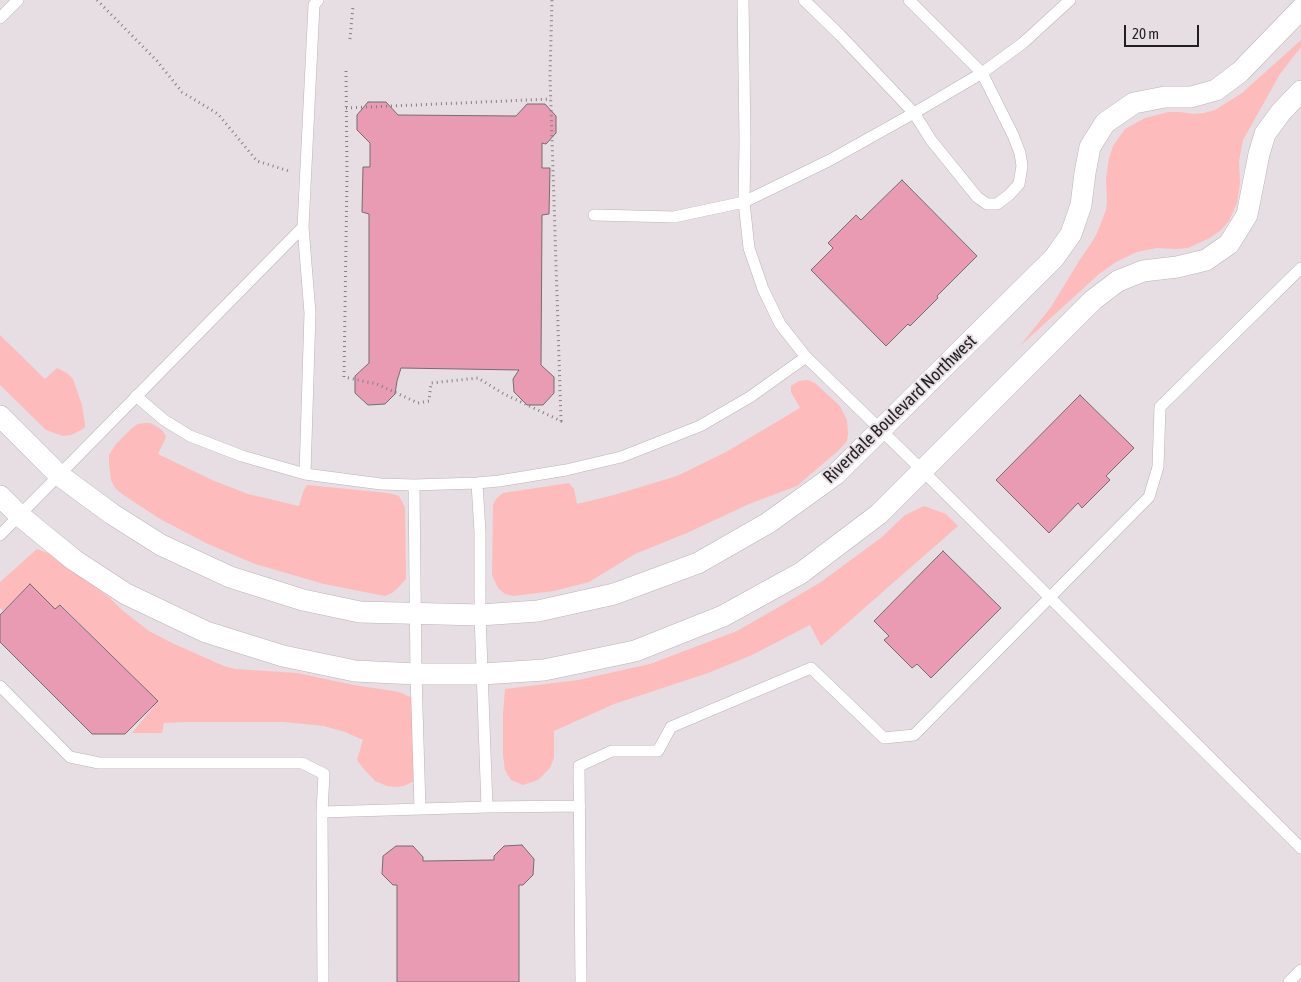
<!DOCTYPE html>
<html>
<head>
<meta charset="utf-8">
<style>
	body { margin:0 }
	#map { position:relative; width:1301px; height:982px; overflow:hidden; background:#e6dee3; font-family:"Asap Condensed",sans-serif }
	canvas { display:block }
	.scale { position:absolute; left:1124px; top:25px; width:75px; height:22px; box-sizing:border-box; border:2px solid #221f21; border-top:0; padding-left:6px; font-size:15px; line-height:18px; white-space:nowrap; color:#221f21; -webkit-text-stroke:4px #e6dee3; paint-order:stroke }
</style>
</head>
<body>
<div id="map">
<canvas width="1301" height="982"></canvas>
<div class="scale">20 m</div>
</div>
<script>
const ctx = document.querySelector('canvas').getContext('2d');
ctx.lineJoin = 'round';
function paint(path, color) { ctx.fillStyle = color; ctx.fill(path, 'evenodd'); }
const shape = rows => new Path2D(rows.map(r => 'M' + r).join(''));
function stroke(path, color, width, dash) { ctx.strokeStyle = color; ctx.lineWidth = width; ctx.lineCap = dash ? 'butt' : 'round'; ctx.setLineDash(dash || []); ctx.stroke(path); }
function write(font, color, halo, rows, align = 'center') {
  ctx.font = font + ' "Asap Condensed",sans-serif'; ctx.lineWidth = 4; ctx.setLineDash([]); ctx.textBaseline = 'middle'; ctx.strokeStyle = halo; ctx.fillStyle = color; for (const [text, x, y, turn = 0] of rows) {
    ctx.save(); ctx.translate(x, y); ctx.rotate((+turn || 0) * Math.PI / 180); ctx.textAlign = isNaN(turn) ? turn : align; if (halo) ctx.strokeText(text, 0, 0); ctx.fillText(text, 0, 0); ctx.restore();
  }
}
paint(shape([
	[1301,40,1301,47,1280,74,1243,140,1239,161,1240,183,1237,203,1229,221,1221,230,1210,238,1188,248,1177,249,1157,248,1137,252,1116,262,1099,274,1020,346,1051,307,1079,261,1092,242,1097,233,1106,210,1107,201,1106,179,1109,158,1113,146,1125,129,1145,118,1157,115,1168,112,1180,112,1193,114,1204,113,1215,110,1242,93],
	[0,335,45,379,57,368,67,373,73,379,82,405,85,424,85,427,81,430,71,435,63,436,46,430,0,385],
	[808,380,815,383,840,406,847,420,848,434,847,441,839,450,797,486,749,504,687,533,635,554,589,582,554,591,513,596,505,594,498,588,492,575,493,505,496,499,503,493,569,483,574,489,577,504,614,495,677,476,726,452,800,408,791,392,791,386,799,381],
	[145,423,150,423,156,426,163,431,166,437,158,454,212,480,248,494,299,506,303,492,307,485,388,493,399,496,405,507,406,579,398,588,392,593,385,596,324,584,255,564,208,544,160,519,122,494,115,488,111,480,109,463,109,455,116,444,132,428,138,424],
	[924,506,946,514,958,526,821,646,810,625,752,655,708,673,614,704,554,731,554,758,550,768,538,780,523,785,511,780,505,770,503,755,503,713,505,689,578,680,650,664,737,631,777,608,821,582,882,537,905,515],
	[37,549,50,554,91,584,110,598,122,610,149,631,172,643,224,666,235,669,297,673,354,685,399,692,417,700,423,708,420,770,414,781,404,786,395,787,387,786,375,781,363,768,357,760,363,740,345,732,324,726,284,722,186,722,164,723,162,733,132,733,158,701,61,605,55,609,30,584,3,611,0,608,0,582]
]), '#febbbb');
const building = shape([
	[368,102,386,102,398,115,516,116,527,104,545,104,556,116,556,133,546,144,542,143,542,168,550,168,549,214,542,215,541,365,554,377,554,393,543,405,527,405,514,392,513,379,519,370,401,368,397,381,395,394,385,404,368,405,355,393,355,376,369,363,369,214,362,212,363,167,370,167,370,143,357,130,357,115,368,102],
	[902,180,977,256,937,296,938,298,910,326,908,324,886,346,811,270,833,248,828,243,856,215,861,220,902,180],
	[1080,395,1134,448,1106,476,1110,480,1082,508,1078,503,1049,533,996,480,1080,395],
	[943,551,1001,608,931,678,917,664,912,668,884,640,889,636,874,621,943,551],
	[30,584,55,609,60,605,158,701,125,734,92,734,0,642,0,615,30,584],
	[522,845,534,859,533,875,523,885,519,885,519,982,397,982,397,885,393,885,382,874,383,856,396,846,413,846,423,857,423,861,494,860,494,856,504,846,522,845]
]);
paint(building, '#ea9bb4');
stroke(building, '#746c6e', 1);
const lane = shape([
	[743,0,745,141,744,202,749,248,763,289,780,324,806,357,923,471,1301,848],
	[804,0,840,35,914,113,931,140,977,197,987,204,997,204,1009,195,1019,184,1022,166,1020,153,1013,135,982,73,909,0],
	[0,18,18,0],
	[594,215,674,217,744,202,830,160,914,113,982,73,1023,43,1070,0],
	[303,227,310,313,305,474],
	[136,396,164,420,190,436,242,456,305,474,381,484,414,485,477,483,499,481,566,470,621,457,700,426,750,397,806,357],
	[477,483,480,532,480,615,487,807],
	[414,485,416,674,420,809],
	[0,535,303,227,314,5,318,0],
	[0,686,70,757,99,763,302,763,324,774,322,812,323,982],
	[322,812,487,807,580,806],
	[581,982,579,766,612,751,658,751,671,727,811,668,884,738,914,735,1149,497,1158,467,1160,407,1301,268],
	[1289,982,1301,970]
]);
const street = shape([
	[0,416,59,475,112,514,161,545,230,577,303,600,360,612,480,615,538,611,614,594,698,563,768,523,836,474,1054,258,1071,234,1081,205,1085,173,1090,147,1105,123,1134,103,1165,97,1191,97,1216,90,1240,72,1301,9],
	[0,496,19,515,74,560,126,594,206,632,283,656,355,671,416,674,482,674,544,670,635,651,723,616,801,573,879,514,1093,300,1118,281,1143,271,1177,267,1206,260,1229,244,1247,215,1259,154,1265,134,1281,112,1301,91]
]);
stroke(lane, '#bab3b7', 12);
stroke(street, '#bab3b7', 22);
stroke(shape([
	[97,0,157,61,182,92,218,114,257,161,289,171],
	[350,39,353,6],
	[346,71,347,175,344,377,377,384,418,403,429,401,431,383,478,378,504,394,561,421,550,76,552,0],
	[346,108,551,99]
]), '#847f82', 3, [1, 4]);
stroke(lane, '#fff', 11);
stroke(street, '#fff', 21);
write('18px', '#221f21', '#e6dee3', [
	["Riverdale Boulevard Northwest",900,409,-44]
]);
</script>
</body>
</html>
